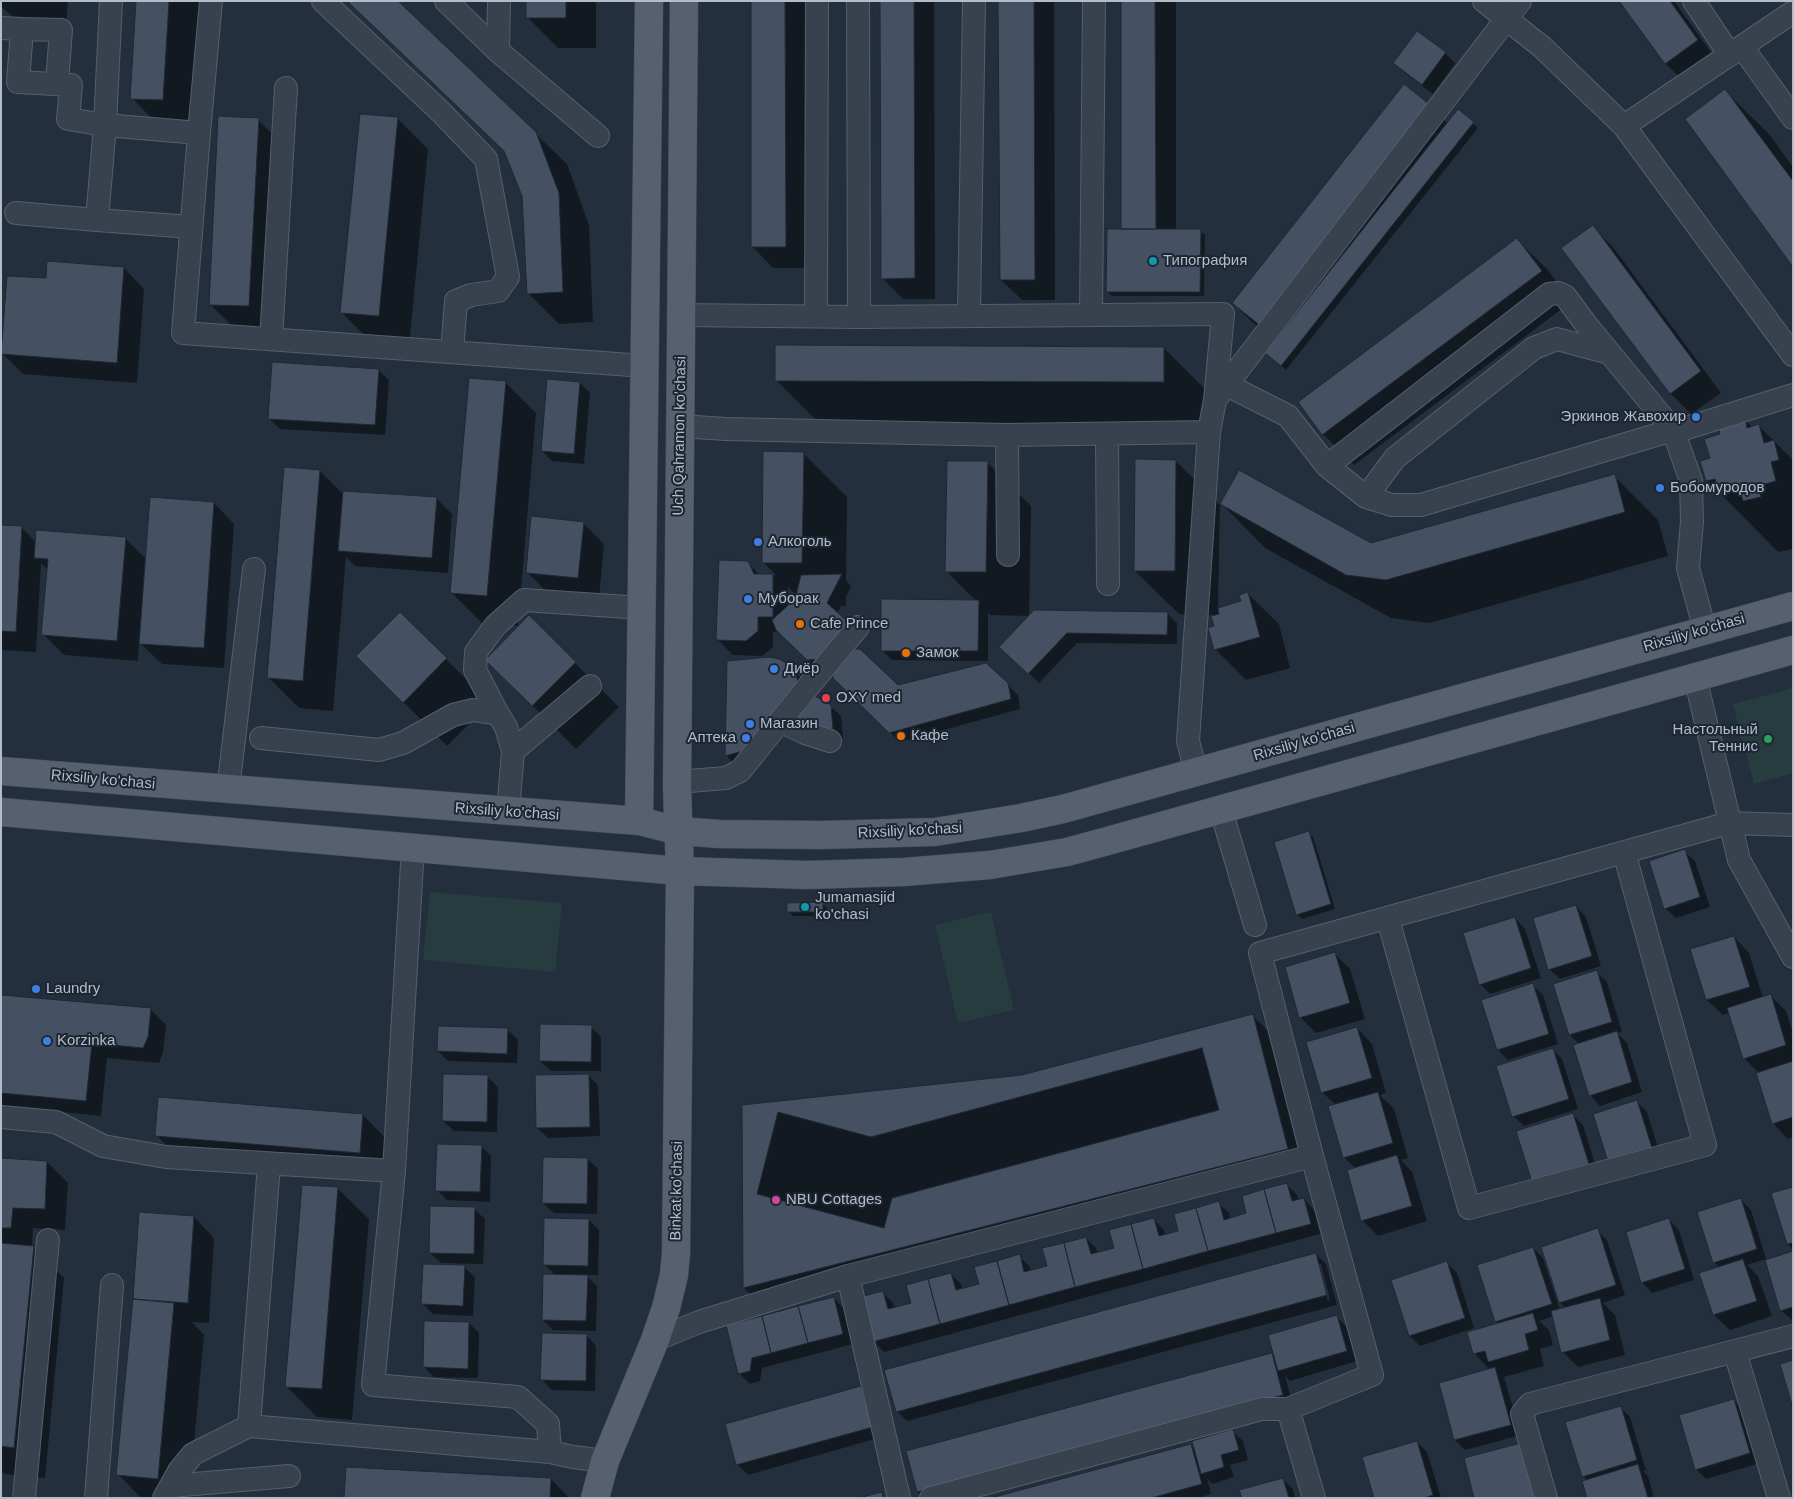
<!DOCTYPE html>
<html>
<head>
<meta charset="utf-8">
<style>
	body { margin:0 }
	#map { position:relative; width:1794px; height:1499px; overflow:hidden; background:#242f3e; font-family:Helvetica,sans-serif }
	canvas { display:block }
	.frame { position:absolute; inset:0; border:2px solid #b4bcc9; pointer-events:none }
</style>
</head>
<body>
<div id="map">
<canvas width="1794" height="1499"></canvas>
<div class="frame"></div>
</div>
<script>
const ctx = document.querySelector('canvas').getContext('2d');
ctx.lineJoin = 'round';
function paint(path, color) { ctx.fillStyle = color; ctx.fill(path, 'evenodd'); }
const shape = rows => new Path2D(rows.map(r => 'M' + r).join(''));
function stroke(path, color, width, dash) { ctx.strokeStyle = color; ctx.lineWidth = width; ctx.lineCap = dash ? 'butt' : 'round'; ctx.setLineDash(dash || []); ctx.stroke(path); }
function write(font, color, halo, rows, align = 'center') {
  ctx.font = font + ' Helvetica,sans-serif'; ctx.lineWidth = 4; ctx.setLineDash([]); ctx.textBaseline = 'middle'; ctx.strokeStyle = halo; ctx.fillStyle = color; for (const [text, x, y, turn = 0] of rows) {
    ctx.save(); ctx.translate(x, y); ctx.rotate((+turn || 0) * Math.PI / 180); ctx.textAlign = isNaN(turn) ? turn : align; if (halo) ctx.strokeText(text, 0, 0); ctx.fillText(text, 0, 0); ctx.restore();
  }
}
paint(shape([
	[1793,688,1793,773,1754,784,1733,704],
	[430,892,562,903,555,972,423,960],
	[991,912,1014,1010,958,1023,935,925]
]), '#263c3f');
paint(shape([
	[1,1,68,1,65,33,26,30,1,6],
	[138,1,202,1,194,131,162,129,132,98],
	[347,1,397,1,567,164,589,225,593,322,559,324,528,293,523,195,507,153],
	[527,1,596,1,596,48,558,48,527,17],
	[752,1,805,1,806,268,773,268,753,247],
	[881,1,934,1,935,299,903,299,882,278],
	[999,1,1054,1,1055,300,1022,300,1001,280],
	[1122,1,1176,1,1176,231,1200,231,1205,235,1204,296,1112,296,1107,291,1125,231],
	[1621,1,1674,1,1718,62,1687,84,1666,64],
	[1445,53,1455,63,1433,94,1405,73,1395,63],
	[1725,91,1769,134,1793,167,1793,265],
	[1434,109,1448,124,1458,111,1478,128,1286,370,1266,353,1276,341,1254,324,1233,303],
	[397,118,428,149,409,347,372,343,342,313],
	[258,120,289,150,279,336,241,335,210,304],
	[1592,227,1613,247,1721,393,1691,414,1671,394,1563,248],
	[1517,240,1548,270,1571,302,1354,465,1323,434,1300,402],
	[124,268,144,289,137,383,23,374,2,353,47,280],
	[1164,348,1208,392,1208,425,820,424,776,380],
	[378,370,389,380,385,435,280,429,269,418],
	[506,383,536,413,518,626,482,623,452,593],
	[580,383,590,393,584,464,552,461,542,451],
	[1744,419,1753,428,1759,426,1793,460,1793,549,1778,552,1707,480,1711,459,1722,435],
	[803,453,847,497,846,580,851,586,846,597,846,606,841,606,837,614,848,651,897,687,1007,684,1018,695,1020,709,900,742,834,678,833,666,818,669,779,632,773,632,773,647,762,656,733,655,718,640,747,562,760,575,776,575,763,562],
	[788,587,797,596,796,599,788,607],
	[1176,461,1220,505,1218,609,1243,602,1248,594,1279,624,1290,668,1246,680,1216,650,1210,629,1215,627,1218,615,1179,614,1135,571],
	[987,462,1031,506,1029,616,990,615,988,613,988,661,892,660,882,650,976,601,946,571],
	[320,471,344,495,436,498,452,514,448,573,355,566,346,557,333,711,299,708,268,677],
	[1614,476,1658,520,1668,556,1430,623,1391,618,1265,548,1222,504,1371,544],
	[214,503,234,524,224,668,162,664,139,642,138,661,64,655,43,634,48,570,41,563,36,652,1,650,1,526,21,527,37,543,125,538,147,560],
	[583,523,604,544,599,598,548,593,527,572],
	[1035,611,1167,613,1177,623,1177,644,1077,643,1039,683,1001,646],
	[400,613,490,703,447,746,358,656],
	[529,617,619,707,576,749,487,660],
	[729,662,787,665,804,681,812,696,830,706,841,716,843,738,819,739,798,719,759,766,742,771,727,756],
	[1308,833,1313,837,1335,909,1302,919,1297,914],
	[1684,851,1695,861,1710,907,1676,918,1665,908],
	[822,904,827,908,827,916,793,916,788,911],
	[1576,906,1586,917,1601,966,1560,979,1549,969],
	[1515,918,1525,929,1541,978,1490,994,1480,984],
	[1734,937,1749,953,1763,998,1771,996,1786,1011,1793,1033,1793,1137,1788,1139,1773,1123,1759,1073,1744,1058,1730,1013,1723,1015,1707,1000],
	[1335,954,1350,969,1365,1019,1316,1033,1300,1017],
	[1596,972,1607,982,1622,1032,1617,1033,1627,1043,1642,1092,1600,1106,1590,1095,1579,1044,1570,1035],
	[1533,985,1543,995,1558,1044,1508,1060,1498,1050,1482,1001],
	[1,996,150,1009,166,1025,163,1053,159,1063,107,1058,101,1116,1,1106],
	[1253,1016,1268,1031,1303,1164,760,1303,744,1288,743,1107,1022,1076],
	[591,1027,601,1037,601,1071,551,1071,540,1061],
	[1357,1028,1372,1044,1386,1093,1380,1095,1394,1109,1408,1158,1401,1160,1412,1172,1427,1221,1378,1236,1362,1220,1355,1168,1344,1157,1336,1105,1322,1092],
	[507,1029,518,1040,517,1063,448,1061,438,1051],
	[1552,1049,1562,1059,1578,1109,1524,1126,1513,1116],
	[588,1075,598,1085,600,1136,548,1138,537,1128],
	[488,1077,498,1087,497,1132,454,1131,443,1121],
	[1637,1102,1647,1112,1662,1161,1620,1174],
	[1572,1114,1583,1125,1598,1174,1544,1192],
	[363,1115,393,1146,390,1183,187,1166,156,1135],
	[481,1146,491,1156,490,1202,447,1200,437,1190],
	[588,1159,598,1169,597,1214,554,1213,543,1203],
	[1,1160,47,1162,68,1183,65,1230,33,1228,32,1248,64,1278,45,1478,5,1474,1,1470],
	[1287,1185,1297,1195,1299,1201,1304,1199,1314,1210,1320,1234,884,1352,873,1341,883,1293,893,1303,895,1308,912,1304,951,1274,961,1284,963,1290,980,1285,1019,1256,1029,1266,1031,1272,1049,1267,1086,1238,1096,1248,1098,1254,1115,1249,1154,1220,1164,1230,1165,1236,1180,1231,1218,1203,1229,1213,1230,1219,1248,1214],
	[1793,1188,1793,1249,1788,1244,1773,1194],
	[338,1189,369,1219,352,1420,317,1417,286,1386],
	[1741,1200,1751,1210,1766,1259,1747,1265,1758,1276,1772,1316,1730,1330,1714,1315,1701,1274,1720,1268,1714,1262],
	[474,1209,485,1219,483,1264,441,1263,430,1253],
	[140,1213,194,1217,214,1238,209,1323,192,1322,204,1335,189,1498,141,1498,118,1474],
	[589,1220,599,1230,598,1275,586,1275,597,1286,596,1331,553,1330,543,1320,555,1275,544,1264],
	[1669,1220,1679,1230,1694,1280,1652,1293,1642,1282],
	[1597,1230,1607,1240,1625,1295,1603,1303,1615,1315,1625,1355,1578,1367,1563,1352,1553,1316,1539,1321,1549,1330,1553,1345,1540,1349,1544,1366,1504,1377,1521,1435,1465,1450,1455,1440,1490,1370,1475,1354,1469,1333,1500,1324,1496,1321,1533,1248,1543,1258,1560,1310,1566,1308,1560,1303,1543,1247],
	[1793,1252,1793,1321,1781,1310],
	[1316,1254,1326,1264,1337,1305,907,1421,897,1411],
	[1318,1264,1321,1264,1330,1300,1328,1301],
	[1447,1263,1457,1273,1474,1328,1420,1346,1410,1336],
	[464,1267,475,1277,473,1316,433,1314,423,1304],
	[834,1298,844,1309,853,1344,762,1368,760,1381,750,1384,739,1373,727,1326],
	[1336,1316,1346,1326,1357,1361,1290,1381,1285,1376,1293,1405,924,1498,918,1492,907,1452,1274,1354],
	[469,1323,479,1333,478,1378,434,1377,424,1367],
	[586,1335,596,1346,595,1391,552,1390,542,1380],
	[861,1387,871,1397,882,1437,748,1475,738,1465,726,1425],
	[1733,1400,1744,1410,1760,1463,1706,1479,1696,1469],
	[1620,1407,1630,1417,1646,1470,1643,1471,1648,1476,1654,1498,1589,1498,1588,1481,1583,1476],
	[1232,1431,1243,1441,1248,1460,1230,1465,1234,1477,1212,1484,1207,1478,1211,1494,1198,1498,995,1498,1190,1445,1196,1450],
	[1417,1442,1427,1452,1441,1498,1376,1498],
	[551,1479,569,1498,345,1498],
	[1283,1479,1293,1489,1295,1498,1243,1498]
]), '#0007');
const building = shape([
	[136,1,169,1,163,100,130,99,136,1],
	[347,1,398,1,536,132,559,193,563,292,527,294,522,196,504,151,347,1],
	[526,1,566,1,566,18,526,18,526,1],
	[751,1,785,1,786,247,751,247,751,1],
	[880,1,914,1,915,278,881,279,880,1],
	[998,1,1034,1,1035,280,1000,280,998,1],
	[1121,1,1155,1,1156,229,1121,229,1121,1],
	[1619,1,1670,1,1698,40,1665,64,1619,1],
	[1417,31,1446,52,1422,85,1393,63,1417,31],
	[1404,84,1434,108,1262,327,1232,303,1404,84],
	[1725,89,1793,181,1793,267,1685,119,1725,89],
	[1458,109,1474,122,1281,366,1265,353,1458,109],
	[360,114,398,117,379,316,340,313,360,114],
	[218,116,259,118,249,306,209,305,218,116],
	[1593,225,1701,371,1670,394,1561,248,1593,225],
	[1107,229,1201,229,1200,292,1106,292,1107,229],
	[1517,238,1542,271,1322,435,1298,402,1517,238],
	[47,261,124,267,117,363,1,354,7,276,46,278,47,261],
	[775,345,1164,347,1164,382,775,381,775,345],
	[272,362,379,369,375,425,268,419,272,362],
	[469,378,506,381,487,596,450,593,469,378],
	[547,379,580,382,574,454,541,451,547,379],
	[1745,418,1747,428,1759,424,1764,443,1774,440,1779,460,1771,462,1776,481,1758,486,1761,497,1743,501,1740,490,1720,495,1715,479,1706,481,1700,461,1710,458,1704,439,1720,434,1718,425,1745,418],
	[763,451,804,452,802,563,762,563,763,451],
	[1135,459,1176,460,1175,571,1134,571,1135,459],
	[947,461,988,461,986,572,945,572,947,461],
	[284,467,320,470,303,681,267,678,284,467],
	[1239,470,1371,543,1615,474,1625,512,1386,580,1346,575,1220,504,1239,470],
	[343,491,437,497,432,558,338,551,343,491],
	[150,497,214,502,204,648,139,644,150,497],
	[531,516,584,522,578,578,526,573,531,516],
	[1,525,22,526,16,632,1,631,1,525],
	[36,530,126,537,117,641,41,635,48,559,34,558,36,530],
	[719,560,748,561,754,574,773,574,773,617,758,617,758,631,746,641,716,640,719,560],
	[842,574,827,603,851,625,821,659,807,660,776,630,772,620,795,599,801,575,842,574],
	[1248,592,1260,637,1214,650,1208,628,1214,626,1211,616,1219,614,1218,608,1241,601,1239,595,1248,592],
	[881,599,979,600,978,651,881,651,881,599],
	[1034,610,1168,612,1167,635,1067,633,1028,674,999,647,1034,610],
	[400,612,447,658,403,703,356,656,400,612],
	[529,615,576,662,532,706,485,660,529,615],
	[847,649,860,649,898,685,986,663,1008,683,1011,699,889,733,833,678,832,666,847,649],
	[769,657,779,659,788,664,796,673,798,684,743,751,725,756,727,661,769,657],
	[811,694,831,705,833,729,808,729,790,713,811,694],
	[1309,831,1331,904,1296,915,1274,842,1309,831],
	[1685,849,1700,897,1664,909,1649,861,1685,849],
	[823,902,823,912,787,912,787,903,823,902],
	[1576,905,1592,956,1548,970,1533,918,1576,905],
	[1515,917,1531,968,1479,985,1463,933,1515,917],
	[1734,936,1750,987,1706,1000,1690,949,1734,936],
	[1335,952,1350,1003,1299,1018,1285,967,1335,952],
	[1597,970,1612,1022,1569,1035,1553,984,1597,970],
	[1533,983,1549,1034,1497,1050,1481,1000,1533,983],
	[1771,994,1786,1045,1743,1059,1727,1008,1771,994],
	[1,995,151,1008,148,1037,143,1048,92,1043,86,1101,1,1093,1,995],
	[1253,1014,1288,1149,743,1288,742,1105,1022,1075,1253,1014],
	[540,1024,592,1025,591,1062,539,1061,540,1024],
	[438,1026,508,1028,507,1054,437,1051,438,1026],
	[1357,1027,1372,1078,1321,1093,1306,1042,1357,1027],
	[1617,1031,1632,1082,1589,1096,1573,1045,1617,1031],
	[1202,1048,1219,1110,892,1198,884,1228,757,1194,778,1112,871,1137,1202,1048],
	[1553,1048,1569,1099,1512,1117,1496,1066,1553,1048],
	[1793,1061,1793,1117,1772,1124,1756,1073,1793,1061],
	[443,1074,488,1075,487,1122,442,1121,443,1074],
	[589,1074,590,1127,536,1128,535,1075,589,1074],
	[1378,1092,1393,1143,1343,1158,1328,1106,1378,1092],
	[158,1097,363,1114,360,1153,155,1136,158,1097],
	[1637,1100,1653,1151,1609,1165,1593,1114,1637,1100],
	[1573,1113,1589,1164,1532,1182,1516,1131,1573,1113],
	[437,1144,482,1145,480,1192,435,1191,437,1144],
	[1397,1155,1412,1206,1361,1221,1347,1170,1397,1155],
	[543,1157,588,1158,587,1204,542,1203,543,1157],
	[1,1158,47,1161,45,1209,13,1208,11,1228,1,1228,1,1158],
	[1287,1183,1292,1201,1304,1198,1311,1224,1276,1233,1264,1189,1287,1183],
	[302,1185,338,1187,322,1389,285,1387,302,1185],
	[1793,1187,1793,1243,1787,1244,1771,1193,1793,1187],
	[1264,1189,1276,1233,1208,1251,1196,1208,1219,1201,1224,1220,1246,1213,1242,1196,1264,1189],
	[1741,1198,1757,1249,1713,1263,1697,1212,1741,1198],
	[430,1206,475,1207,474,1254,429,1253,430,1206],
	[1196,1208,1208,1251,1143,1269,1131,1224,1154,1218,1159,1236,1178,1231,1174,1214,1196,1208],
	[139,1212,194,1216,188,1303,133,1299,139,1212],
	[544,1218,589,1219,588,1266,543,1265,544,1218],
	[1669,1218,1685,1269,1641,1283,1626,1232,1669,1218],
	[1131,1224,1143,1269,1075,1287,1064,1243,1086,1237,1091,1254,1114,1248,1109,1230,1131,1224],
	[1598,1228,1616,1285,1559,1303,1541,1247,1598,1228],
	[1,1243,34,1246,14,1448,1,1446,1,1243],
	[1064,1243,1075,1287,1009,1305,997,1261,1020,1254,1024,1272,1047,1266,1042,1248,1064,1243],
	[1533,1247,1552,1304,1495,1322,1477,1265,1533,1247],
	[1793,1251,1793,1307,1780,1311,1765,1260,1793,1251],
	[1316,1253,1327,1295,896,1412,884,1370,1316,1253],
	[1743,1259,1757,1301,1713,1315,1699,1273,1743,1259],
	[997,1261,1009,1305,940,1324,928,1279,951,1273,956,1290,979,1284,974,1267,997,1261],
	[1447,1261,1465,1318,1409,1336,1391,1280,1447,1261],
	[423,1264,465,1265,463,1306,421,1304,423,1264],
	[543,1274,588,1275,586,1321,542,1320,543,1274],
	[928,1279,940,1324,872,1342,860,1297,883,1291,888,1309,911,1303,906,1285,928,1279],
	[834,1297,843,1334,808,1343,798,1306,834,1297],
	[1600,1298,1610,1340,1561,1353,1551,1311,1600,1298],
	[133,1299,174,1303,158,1479,116,1475,133,1299],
	[798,1306,808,1343,771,1353,762,1316,798,1306],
	[1533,1313,1538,1330,1525,1334,1529,1350,1488,1362,1485,1351,1473,1354,1467,1332,1533,1313],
	[1337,1315,1347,1351,1278,1371,1268,1335,1337,1315],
	[762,1316,771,1353,752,1358,750,1371,738,1374,726,1325,762,1316],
	[424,1321,469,1322,468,1369,423,1367,424,1321],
	[542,1333,587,1334,586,1381,540,1380,542,1333],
	[1272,1353,1283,1395,917,1492,906,1451,1272,1353],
	[1793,1360,1793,1408,1780,1364,1793,1360],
	[1495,1367,1511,1425,1454,1440,1439,1383,1495,1367],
	[861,1386,873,1427,736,1465,725,1424,861,1386],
	[1734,1399,1750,1453,1695,1470,1679,1415,1734,1399],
	[1621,1406,1637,1460,1582,1477,1565,1422,1621,1406],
	[1233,1429,1239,1450,1221,1455,1224,1467,1201,1474,1192,1441,1233,1429],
	[1417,1441,1433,1495,1424,1498,1374,1498,1362,1457,1417,1441],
	[1521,1443,1536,1498,1474,1498,1464,1458,1521,1443],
	[1191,1444,1202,1484,1151,1498,991,1498,1191,1444],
	[1638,1464,1648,1498,1587,1498,1582,1481,1638,1464],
	[346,1467,551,1478,550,1498,344,1498,346,1467],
	[1283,1478,1289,1498,1242,1498,1239,1490,1283,1478],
	[882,1492,883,1498,859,1498,882,1492]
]);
paint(building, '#455162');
stroke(building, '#1f2835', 1);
const minor = shape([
	[111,1,105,125,97,220,191,227],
	[211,1,199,133,183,333,645,366],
	[323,1,441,112,486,159,508,277,498,291,471,295,456,301,452,352],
	[446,1,498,51,598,136],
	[858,1,859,317],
	[1484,1,1542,47,1624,126,1793,355],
	[1694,1,1730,55],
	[1,28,22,29,18,82,71,85,68,119,105,125,199,133],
	[22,29,61,30,57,84],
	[1742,47,1793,118],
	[498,51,499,1],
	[1624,126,1793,12],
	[16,213,97,220],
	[1091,314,1094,1],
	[681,315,859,317,1223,314,1215,400],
	[969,315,974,1],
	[816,316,817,1],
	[271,339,286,88],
	[1227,385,1288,416,1327,466,1366,497,1392,505,1421,505,1673,430,1691,481,1692,522,1688,568,1705,630],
	[680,426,726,429,1007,435,1209,432],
	[1107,434,1108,584],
	[1007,435,1008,555],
	[1327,466,1549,294,1558,293,1565,296,1585,323,1673,430,1677,431,1793,395],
	[1366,497,1395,458,1534,348,1557,339,1609,353],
	[1695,677,1739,860,1793,957],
	[498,714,475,670,476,652,495,626,524,600,642,608],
	[780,721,805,733,830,741],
	[261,738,379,750,403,743,453,715,473,710,498,714,506,727,513,751,508,812],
	[513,751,590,686],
	[1196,772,1188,741,1209,432,1215,400,1520,1],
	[677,782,726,778,740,771,807,688,858,627],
	[228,790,254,569],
	[1221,810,1255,925],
	[413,847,394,1171,373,1385,518,1397,548,1424,550,1452,573,1457,605,1461],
	[1388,919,1469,1208,1705,1145,1624,852],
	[1,1117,56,1122,103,1146,166,1157,394,1171],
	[848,1276,899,1498],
	[655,1340,699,1322,848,1276,1312,1156],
	[1735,1352,1779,1498],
	[249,1426,550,1452],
	[171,1486,289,1476],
	[24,1498,48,1240],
	[96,1498,112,1285],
	[164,1498,179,1471,193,1454,249,1426,269,1164],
	[931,1498,1262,1409,1288,1409],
	[1314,1498,1288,1409,1372,1375,1312,1156,1260,953,1729,823,1793,825],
	[1546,1498,1522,1414,1530,1404,1793,1336]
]);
const major = shape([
	[1,771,639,821,679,831,719,834,821,835,935,832,1021,818,1063,809,1793,606],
	[1,812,680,871,807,875,904,872,990,865,1067,852,1104,842,1793,650],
	[639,821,649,1],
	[595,1498,605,1461,655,1340,666,1308,674,1275,676,1253,680,871,677,787,684,1]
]);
stroke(minor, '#565f6c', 24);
stroke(major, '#414a57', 29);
stroke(minor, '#38414e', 22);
stroke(major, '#56606e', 28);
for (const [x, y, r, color] of [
	[1153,261,5,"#0f9aa8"],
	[1696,417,5,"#3f7fe0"],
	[1660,488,5,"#3f7fe0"],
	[758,542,5,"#3f7fe0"],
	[748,599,5,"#3f7fe0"],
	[800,624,5,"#e8710a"],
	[906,653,5,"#e8710a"],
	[774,669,5,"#3f7fe0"],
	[826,698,5,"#e0444e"],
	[750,724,5,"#3f7fe0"],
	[901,736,5,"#e8710a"],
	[746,738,5,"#3f7fe0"],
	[1768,739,5,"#2e9e5b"],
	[805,907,5,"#0f9aa8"],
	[36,989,5,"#3f7fe0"],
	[47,1041,5,"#3f7fe0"],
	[776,1200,5,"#d1479c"]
]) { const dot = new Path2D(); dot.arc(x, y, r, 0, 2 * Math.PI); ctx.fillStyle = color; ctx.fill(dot); stroke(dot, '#1d2633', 2); }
write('15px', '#b4bcc9', '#1d2633', [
	["Типография",1163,261],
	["Эркинов Жавохир",1686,417,"right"],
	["Бобомуродов",1670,488],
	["Алкоголь",768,542],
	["Муборак",758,599],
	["Cafe Prince",810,624],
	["Замок",916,653],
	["Диёр",784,669],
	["OXY med",836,698],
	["Магазин",760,724],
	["Настольный",1758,730,"right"],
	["Теннис",1758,747,"right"],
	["Кафе",911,736],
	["Аптека",736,738,"right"],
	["Jumamasjid",815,898],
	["ko'chasi",815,915],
	["Laundry",46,989],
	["Korzinka",57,1041],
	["NBU Cottages",786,1200]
], 'left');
write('15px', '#b4bcc9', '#1d2633', [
	["Uch Qahramon ko'chasi",680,436,-89],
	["Rixsiliy ko'chasi",1694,633,-16],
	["Rixsiliy ko'chasi",1304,742,-16],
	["Rixsiliy ko'chasi",103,780,5],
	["Rixsiliy ko'chasi",507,812,4],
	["Rixsiliy ko'chasi",910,831,-3],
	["Binkat ko'chasi",677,1191,-89]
]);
</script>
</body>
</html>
